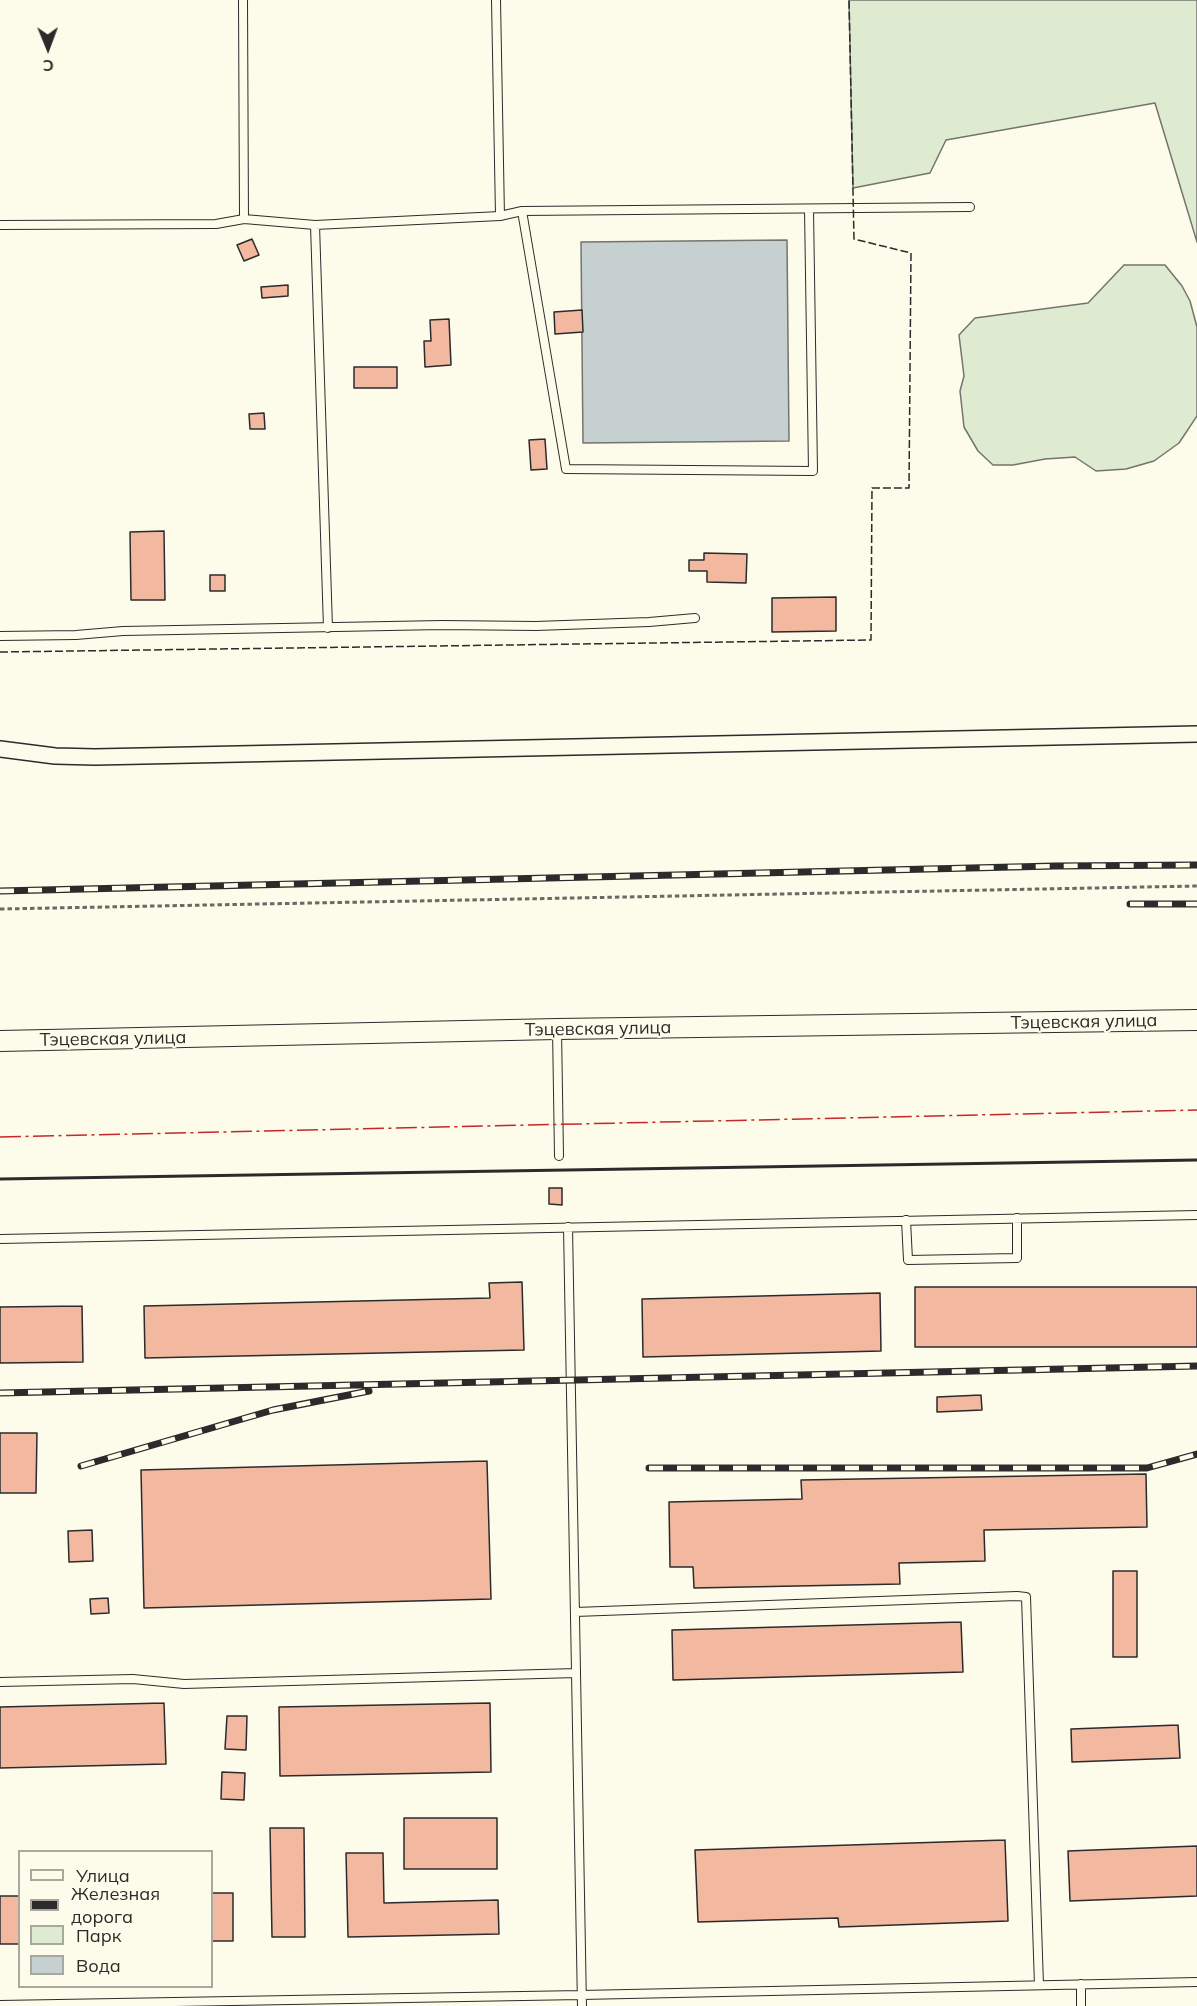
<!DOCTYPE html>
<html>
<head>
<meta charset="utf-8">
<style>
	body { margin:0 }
	#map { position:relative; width:1197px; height:2006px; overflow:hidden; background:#fdfbea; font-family:Mulish,sans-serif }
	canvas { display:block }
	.legend { position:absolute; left:18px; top:1850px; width:195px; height:138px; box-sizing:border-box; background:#fdfbea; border:2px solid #a9a89e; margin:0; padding:8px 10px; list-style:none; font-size:18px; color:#2b2b2b }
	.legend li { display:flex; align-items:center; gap:12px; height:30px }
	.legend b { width:30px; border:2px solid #a9a89e }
	.north { position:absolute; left:18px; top:18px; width:60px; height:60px; -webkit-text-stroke:4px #fdfbea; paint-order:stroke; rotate:179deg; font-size:16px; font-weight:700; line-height:24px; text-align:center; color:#2b2b2b }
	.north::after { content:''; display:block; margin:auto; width:21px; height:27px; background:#2b2b2b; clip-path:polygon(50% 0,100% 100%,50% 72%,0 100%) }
</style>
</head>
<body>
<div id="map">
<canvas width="1197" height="2006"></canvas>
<ul class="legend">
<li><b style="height:8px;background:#fdfbea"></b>Улица</li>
<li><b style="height:8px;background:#2b2b2b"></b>Железная дорога</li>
<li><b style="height:16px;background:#deebd1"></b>Парк</li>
<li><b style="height:16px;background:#c7d0d0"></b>Вода</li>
</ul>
<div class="north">С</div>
</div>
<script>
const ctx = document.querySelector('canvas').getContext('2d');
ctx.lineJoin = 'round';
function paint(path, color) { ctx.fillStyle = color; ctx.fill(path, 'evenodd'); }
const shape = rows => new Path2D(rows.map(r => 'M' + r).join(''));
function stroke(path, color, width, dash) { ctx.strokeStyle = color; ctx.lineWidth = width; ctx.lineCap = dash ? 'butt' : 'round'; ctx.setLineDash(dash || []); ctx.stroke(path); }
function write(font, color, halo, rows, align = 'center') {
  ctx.font = font + ' Mulish,sans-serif'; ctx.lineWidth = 4.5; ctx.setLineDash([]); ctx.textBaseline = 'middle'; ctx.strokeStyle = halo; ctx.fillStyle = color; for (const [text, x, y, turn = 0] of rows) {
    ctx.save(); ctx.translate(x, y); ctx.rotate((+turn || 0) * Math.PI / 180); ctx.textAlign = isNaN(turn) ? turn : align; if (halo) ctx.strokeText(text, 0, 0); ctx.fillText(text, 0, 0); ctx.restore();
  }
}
const green = shape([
	[849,0,1197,0,1197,242,1155,103,946,140,930,173,853,188,849,0],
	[1124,265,1165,265,1182,286,1190,301,1197,327,1197,416,1179,443,1154,461,1126,469,1096,471,1075,457,1045,459,1013,465,993,465,978,451,964,427,960,391,964,376,959,335,975,318,1088,303,1124,265]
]);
paint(green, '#deebd1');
stroke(green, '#74746e', 1.5);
const water = shape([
	[787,240,789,441,583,443,581,242,787,240]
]);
paint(water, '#c7d0d0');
stroke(water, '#74746e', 1.5);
const building = shape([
	[252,239,259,255,244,261,237,245,252,239],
	[288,285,288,296,262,298,261,287,288,285],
	[582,310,583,332,555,334,554,312,582,310],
	[449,319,451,365,425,367,424,341,431,341,430,320,449,319],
	[354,367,397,367,397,388,354,388,354,367],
	[264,413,265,429,250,429,249,414,264,413],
	[545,439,547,469,531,470,529,440,545,439],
	[164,531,165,600,131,600,130,532,164,531],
	[704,553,747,554,746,583,707,582,707,571,689,571,689,560,704,560,704,553],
	[210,575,225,575,225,591,210,591,210,575],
	[836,597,836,631,772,632,772,598,836,597],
	[549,1188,562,1188,562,1205,549,1204,549,1188],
	[522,1282,524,1350,145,1358,144,1306,490,1298,489,1283,522,1282],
	[915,1287,1197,1287,1197,1347,915,1347,915,1287],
	[880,1293,881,1351,643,1357,642,1299,880,1293],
	[82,1306,83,1362,0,1363,0,1307,82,1306],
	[981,1395,982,1410,937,1412,937,1397,981,1395],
	[0,1433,37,1433,36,1493,0,1493,0,1433],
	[487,1461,491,1599,144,1608,141,1470,487,1461],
	[1146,1474,1147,1527,984,1530,985,1561,899,1563,900,1584,694,1588,693,1567,670,1567,669,1502,802,1499,801,1480,1146,1474],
	[92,1530,93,1561,69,1562,68,1531,92,1530],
	[1113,1571,1137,1571,1137,1657,1113,1657,1113,1571],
	[108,1598,109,1613,91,1614,90,1599,108,1598],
	[961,1622,963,1672,673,1680,672,1630,961,1622],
	[164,1703,166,1764,0,1768,0,1707,164,1703],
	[490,1703,491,1772,280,1776,279,1707,490,1703],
	[227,1716,247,1716,246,1750,225,1749,227,1716],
	[1178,1725,1180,1758,1072,1762,1071,1729,1178,1725],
	[222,1772,245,1773,244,1800,221,1799,222,1772],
	[404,1818,497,1818,497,1869,404,1869,404,1818],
	[270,1828,304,1828,305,1937,272,1937,270,1828],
	[1005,1840,1008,1921,839,1927,838,1918,698,1922,695,1850,1005,1840],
	[1197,1846,1197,1896,1070,1901,1068,1851,1197,1846],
	[346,1853,383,1853,384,1903,498,1900,499,1934,348,1937,346,1853],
	[212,1893,233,1893,233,1941,212,1941,212,1893],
	[0,1896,20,1896,20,1944,0,1944,0,1896]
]);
paint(building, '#f2b8a0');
stroke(building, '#2b2b2b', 1.5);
const service = shape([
	[243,0,244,219],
	[496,0,500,216],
	[522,211,566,469,813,471,809,209],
	[0,225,216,224,244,219,315,225,500,216,522,211,970,207],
	[315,225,328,628],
	[0,636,76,635,123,631,442,625,536,626,649,622,695,618],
	[557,1029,559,1156],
	[906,1220,908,1260,1017,1258,1017,1218],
	[568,1227,582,2006],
	[0,1239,1197,1215],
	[575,1612,1017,1596,1026,1597,1039,1985],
	[0,1682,133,1679,184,1684,576,1673],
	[0,2005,581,1995,1197,1982],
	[1081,2006,1081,1984]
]);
const minor = shape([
	[0,749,55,756,95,757,1197,734]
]);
const tertiary = shape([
	[0,1041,557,1029,1197,1020]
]);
stroke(service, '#2b2b2b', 10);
stroke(minor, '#2b2b2b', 18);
stroke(tertiary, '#2b2b2b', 22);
stroke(shape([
	[0,909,1197,886]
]), '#6a6964', 3, [4.5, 3]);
stroke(service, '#fdfbea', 8);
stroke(minor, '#fdfbea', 15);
stroke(tertiary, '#fdfbea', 20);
const rail = shape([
	[0,891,1055,866,1197,865],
	[1130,904,1197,904],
	[0,1393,1197,1366],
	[81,1466,273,1410,369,1391],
	[649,1468,1147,1468,1197,1454]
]);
stroke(rail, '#2b2b2b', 7);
stroke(rail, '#fdfbea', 4.5, [14]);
stroke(shape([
	[0,652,871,640,872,488,909,488,911,253,854,239,849,0]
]), '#2b2b2b', 1.5, [8, 3]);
stroke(shape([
	[0,1179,1197,1160]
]), '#2b2b2b', 3);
stroke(shape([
	[0,1137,1197,1110]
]), '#c62828', 1.5, [21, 4.5, 3, 4.5]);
write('18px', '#2b2b2b', '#fdfbea', [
	["Тэцевская улица",1084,1022,-1],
	["Тэцевская улица",598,1029,-1],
	["Тэцевская улица",113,1039,-1]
]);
</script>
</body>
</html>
